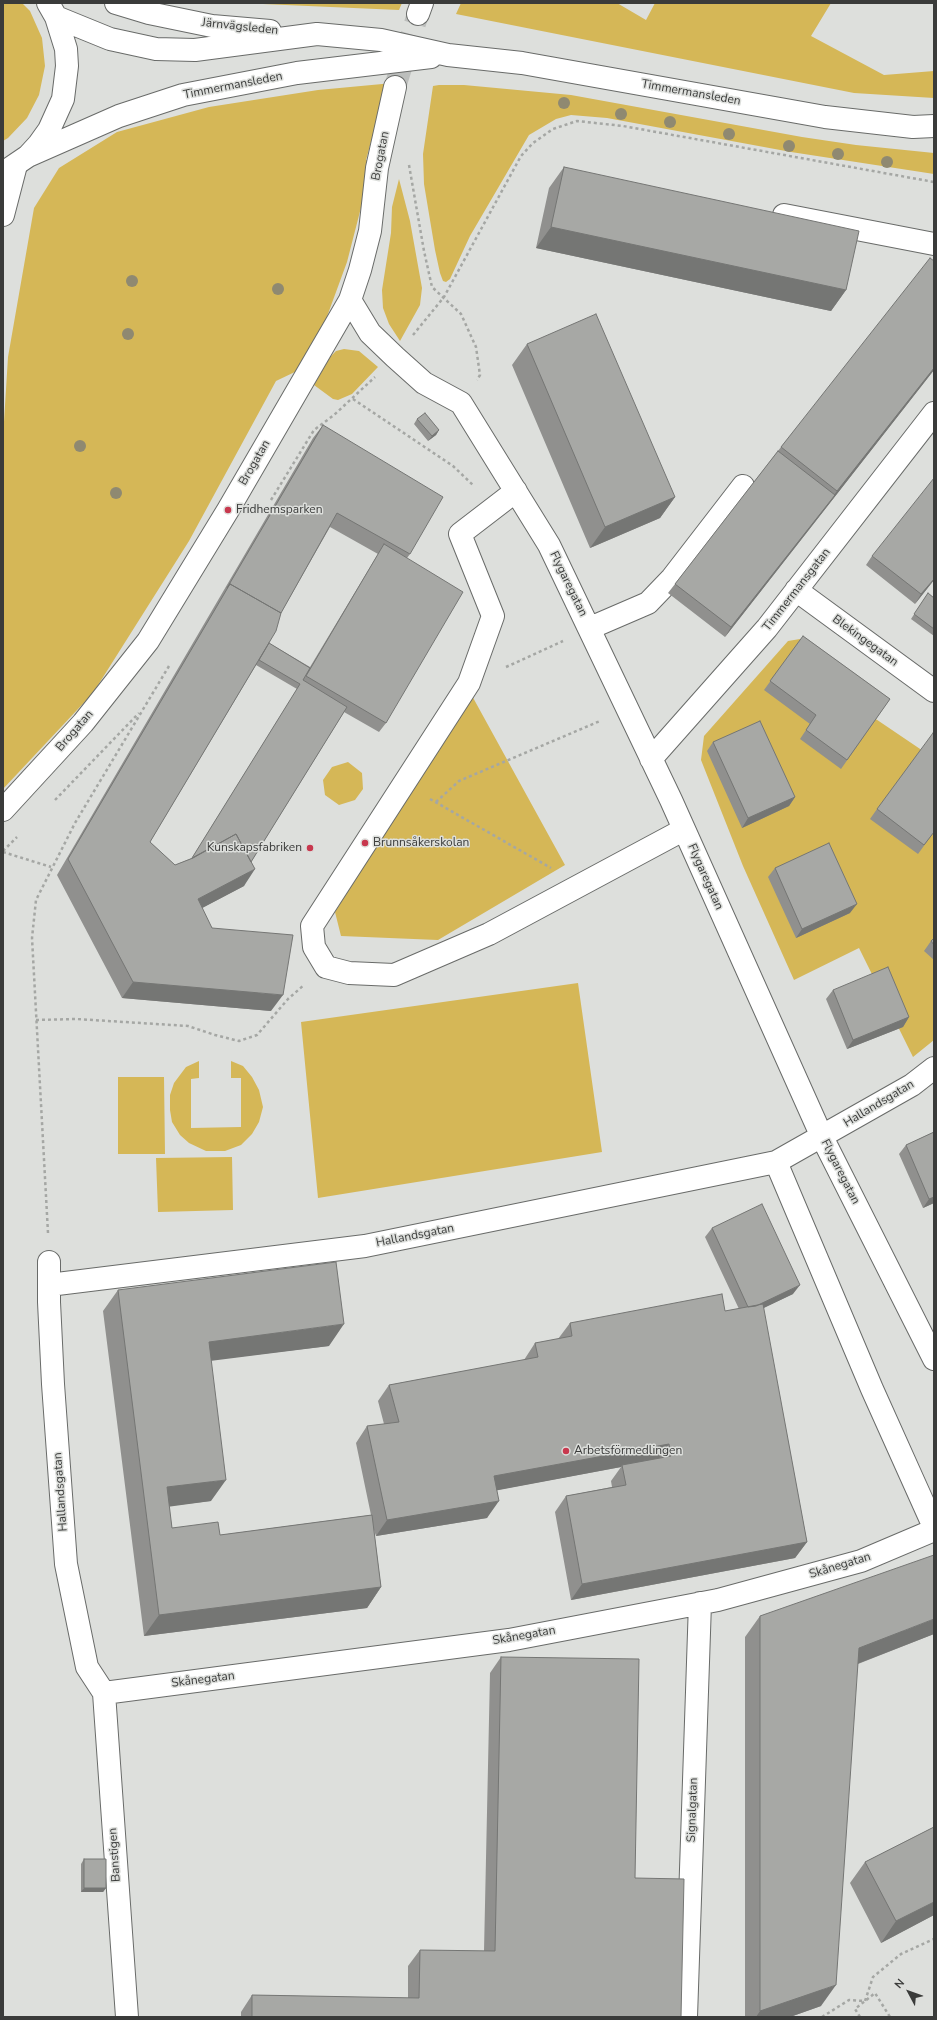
<!DOCTYPE html>
<html>
<head>
<meta charset="utf-8">
<style>
	body { margin:0 }
	#map { position:relative; width:937px; height:2020px; overflow:hidden; background:#dddfdc; font-family:"Nunito Sans",sans-serif }
	canvas { display:block }
	.frame { position:absolute; inset:0; border:4px solid #3a3b3a; pointer-events:none }
	.north { position:absolute; left:889px; top:1972px; width:40px; height:40px; -webkit-text-stroke:3px #dddfdc; paint-order:stroke; rotate:311deg; font-size:11px; font-weight:700; line-height:16px; text-align:center; color:#3a3b3a }
	.north::after { content:''; display:block; margin:auto; width:14px; height:18px; background:#3a3b3a; clip-path:polygon(50% 0,100% 100%,50% 72%,0 100%) }
</style>
</head>
<body>
<div id="map">
<canvas width="937" height="2020"></canvas>
<div class="frame"></div>
<div class="north">N</div>
</div>
<script>
const ctx = document.querySelector('canvas').getContext('2d');
ctx.lineJoin = 'round';
function paint(path, color) { ctx.fillStyle = color; ctx.fill(path, 'evenodd'); }
const shape = rows => new Path2D(rows.map(r => 'M' + r).join(''));
function stroke(path, color, width, dash) { ctx.strokeStyle = color; ctx.lineWidth = width; ctx.lineCap = dash ? 'butt' : 'round'; ctx.setLineDash(dash || []); ctx.stroke(path); }
function write(font, color, halo, rows, align = 'center') {
  ctx.font = font + ' "Nunito Sans",sans-serif'; ctx.lineWidth = 3; ctx.setLineDash([]); ctx.textBaseline = 'middle'; ctx.strokeStyle = halo; ctx.fillStyle = color; for (const [text, x, y, turn = 0] of rows) {
    ctx.save(); ctx.translate(x, y); ctx.rotate((+turn || 0) * Math.PI / 180); ctx.textAlign = isNaN(turn) ? turn : align; if (halo) ctx.strokeText(text, 0, 0); ctx.fillText(text, 0, 0); ctx.restore();
  }
}
paint(shape([
	[3,3,22,3,30,11,42,38,45,66,39,95,27,118,8,138,3,141],
	[240,3,402,3,399,10],
	[461,3,617,3,646,20,655,3,831,3,811,36,884,75,934,71,934,98,854,93,456,14],
	[393,83,377,120,366,160,373,161,347,262,325,322,299,370,276,381,189,541,93,693,3,789,3,438,8,357,34,208,59,168,117,132,209,107,318,90],
	[439,85,464,85,571,95,802,137,856,145,934,153,934,174,791,152,607,118,571,115,556,119,529,135,470,236,450,279,446,282,443,281,440,273,435,250,424,184,423,154,433,86],
	[399,179,410,221,422,288,420,305,400,341,389,324,383,308,382,290,391,233,392,207],
	[344,349,359,351,378,367,352,394,338,400,333,399,314,385,330,357,336,351],
	[806,638,790,661,929,755,934,748,934,1040,913,1057,859,948,794,980,743,866,701,760,704,736,788,641],
	[471,694,565,865,438,940,341,936,335,912],
	[348,762,362,773,363,789,355,800,339,805,325,795,323,780,332,767],
	[578,983,602,1152,318,1198,301,1022],
	[199,1061,199,1078,191,1079,191,1128,241,1127,241,1078,231,1078,231,1061,243,1066,252,1077,259,1090,263,1107,259,1122,252,1134,241,1145,225,1151,206,1151,189,1143,180,1135,172,1122,170,1110,170,1095,174,1083,186,1067],
	[118,1077,164,1077,165,1154,118,1154],
	[232,1157,233,1210,158,1212,156,1158]
]), '#d5b757');
stroke(shape([
	[395,87,418,14]
]), '#bcbebc', 22, [22, 11]);
const minor = shape([
	[418,14,422,3],
	[784,215,934,244],
	[350,300,370,333,395,357,424,383,461,403,549,545,671,800,822,1137,934,1359],
	[516,491,460,534,493,616,469,683,312,926,314,947,326,967,349,973,394,975,489,934,683,830],
	[796,590,934,691],
	[590,628,648,603,672,578,743,486],
	[651,759,767,628,934,413],
	[3,810,83,723,148,641,228,510,350,300,360,270,370,231,377,168,395,87],
	[776,1162,872,1389,934,1527],
	[49,1262,49,1302,53,1384,66,1564,87,1667,104,1693,127,2017],
	[49,1285,365,1246,776,1162,912,1085,934,1068],
	[104,1693,509,1640,718,1600,861,1561,934,1530],
	[686,2017,700,1603]
]);
const major = shape([
	[3,215,16,165]
]);
const highway = shape([
	[116,3,149,13,212,26,270,31],
	[56,17,110,39,156,49,195,50,317,34,381,40,448,55,522,63,825,117,913,127,934,126],
	[28,156,119,116,183,95,297,73,431,57],
	[3,173,28,156,39,144,49,130,63,99,67,66,66,49,56,17,48,3]
]);
stroke(minor, '#696b69', 24);
stroke(major, '#696b69', 24);
stroke(highway, '#696b69', 24);
stroke(shape([
	[409,165,424,251,432,287,461,314,476,347,480,375,477,380],
	[413,335,444,297,521,156,533,143,553,129,577,121,623,126,934,182],
	[353,399,453,466,474,486],
	[271,500,314,430,334,415,375,377],
	[506,667,563,641],
	[430,799,551,868],
	[55,800,139,713],
	[436,802,459,781,600,721],
	[3,851,17,837],
	[3,852,51,867],
	[36,1020,76,1019,188,1026,215,1035,239,1041,257,1035,288,999,304,985],
	[48,1233,32,938,36,900,75,823,169,666],
	[822,2017,849,2000,865,2001,873,1977,901,1954,934,1939],
	[860,2017,855,2009,875,1993,890,2017]
]), '#a5a7a4', 2.5, [3, 3]);
stroke(minor, '#fff', 22);
stroke(major, '#fff', 22);
stroke(highway, '#fff', 22);
ctx.fillStyle = '#8f8971';
for (const [x, y] of [
	[564,103],
	[621,114],
	[670,122],
	[729,134],
	[789,146],
	[838,154],
	[887,162],
	[132,281],
	[278,289],
	[128,334],
	[80,446],
	[116,493]
]) { ctx.beginPath(); ctx.arc(x, y, 6, 0, 2 * Math.PI); ctx.fill(); }
paint(shape([
	[564,167,846,290,831,311,536,248,549,188],
	[934,261,934,370,725,637,668,593,675,584,781,447],
	[527,344,675,497,660,518,590,548,512,365],
	[417,419,439,430,436,435,428,441,414,424],
	[323,425,410,554,407,558,386,723,379,732,344,712,251,862,244,886,202,908,212,928,271,1011,122,998,57,875,313,438],
	[330,527,378,554,310,667,269,643,281,613],
	[256,665,297,689,192,858,175,865,150,842],
	[872,556,934,580,915,604,866,565],
	[928,593,934,598,934,636,911,619],
	[803,636,890,699,841,769,800,739,810,724,764,690],
	[713,742,795,797,789,806,742,828,707,751],
	[877,809,934,832,918,854,870,819],
	[775,868,850,913,796,938,768,877],
	[934,938,934,960,924,951,931,941],
	[833,990,909,1017,903,1027,847,1049,826,999],
	[934,1132,934,1203,923,1208,899,1154,906,1145],
	[712,1228,793,1294,763,1308,807,1542,795,1558,571,1600,555,1512,566,1496,612,1487,611,1481,621,1467,497,1490,487,1518,376,1536,374,1530,381,1587,367,1608,144,1636,103,1311,118,1290,329,1346,211,1360,211,1501,169,1506,172,1528,220,1535,371,1515,356,1443,367,1426,384,1424,378,1401,389,1385,524,1360,535,1343,558,1339,570,1323,725,1311,739,1309,705,1237],
	[760,1616,934,1634,858,1664,821,2006,790,2017,745,2017,745,1637],
	[501,1657,635,1878,681,2017,241,2017,241,2012,252,1995,408,1998,408,1966,420,1950,484,1951,490,1673],
	[934,1827,934,1915,881,1943,850,1883,865,1862],
	[84,1859,106,1888,103,1892,81,1892,81,1864]
]), '#90908e');
paint(shape([
	[551,227,846,290,831,311,536,248],
	[934,368,934,370,725,637,731,627,837,491],
	[439,430,436,435,428,441,432,436],
	[675,497,660,518,590,548,605,527],
	[934,579,934,580,915,604,921,594],
	[795,797,789,806,742,828,748,818],
	[255,869,244,886,187,916,198,899],
	[857,904,850,913,796,938,802,929],
	[133,982,283,995,271,1011,122,998],
	[909,1017,903,1027,847,1049,853,1040],
	[934,1197,934,1203,923,1208,929,1199],
	[800,1285,793,1294,743,1318,749,1309],
	[344,1324,329,1346,194,1363,209,1342],
	[669,1444,658,1460,622,1465,621,1467,483,1493,494,1476],
	[226,1480,211,1501,152,1509,167,1487],
	[499,1501,487,1518,376,1536,387,1520],
	[807,1542,795,1558,571,1600,582,1584],
	[381,1587,367,1608,144,1636,159,1615],
	[934,1619,934,1634,844,1669,859,1648],
	[84,1888,106,1888,103,1892,81,1892],
	[934,1902,934,1915,881,1943,896,1921],
	[836,1985,821,2006,790,2017,756,2017,760,2011]
]), '#757674');
const building = shape([
	[564,167,859,231,846,290,551,227,564,167],
	[930,258,934,261,934,368,837,491,781,447,930,258],
	[596,314,675,497,605,527,527,344,596,314],
	[425,413,439,430,432,436,417,419,425,413],
	[323,425,443,497,410,554,337,513,281,613,230,584,227,588,323,425],
	[778,451,835,495,731,627,675,584,778,451],
	[934,478,934,579,921,594,872,556,934,478],
	[384,544,463,592,386,723,306,676,384,544],
	[230,584,281,613,276,631,150,842,175,865,193,858,236,834,255,869,198,899,212,928,293,935,283,995,133,982,68,859,230,584],
	[928,593,934,598,934,629,914,614,928,593],
	[803,636,890,699,847,760,806,730,816,715,770,681,803,636],
	[269,643,310,668,303,680,347,707,251,862,236,834,192,858,300,684,259,660,269,643],
	[760,721,795,797,748,818,713,742,760,721],
	[933,733,934,734,934,832,924,845,877,809,933,733],
	[829,843,857,904,802,929,775,868,829,843],
	[934,938,934,945,931,941,934,938],
	[888,967,909,1017,853,1040,833,990,888,967],
	[934,1132,934,1197,929,1199,906,1145,934,1132],
	[762,1204,800,1285,756,1306,748,1307,712,1228,762,1204],
	[336,1262,344,1324,209,1342,226,1480,167,1487,172,1528,218,1522,220,1535,372,1515,381,1587,159,1615,118,1290,336,1262],
	[722,1294,725,1311,763,1304,807,1542,582,1584,566,1496,626,1485,622,1465,671,1456,669,1444,494,1476,499,1501,387,1520,367,1426,399,1422,389,1385,538,1357,535,1343,572,1336,570,1323,722,1294],
	[934,1555,934,1619,859,1648,836,1985,760,2011,760,1616,934,1555],
	[501,1657,639,1659,635,1878,684,1879,681,2017,252,2017,252,1995,419,1998,420,1950,495,1951,501,1657],
	[934,1827,934,1902,896,1921,865,1862,934,1827],
	[84,1859,106,1859,106,1888,84,1888,84,1859]
]);
paint(building, '#a7a8a5');
stroke(building, '#757674', 1);
for (const [x, y, r, color] of [
	[228,510,4,"#c8384e"],
	[365,843,4,"#c8384e"],
	[310,848,4,"#c8384e"],
	[566,1451,4,"#c8384e"]
]) { const dot = new Path2D(); dot.arc(x, y, r, 0, 2 * Math.PI); ctx.fillStyle = color; ctx.fill(dot); stroke(dot, '#dddfdc', 1.5); }
write('12px', '#3a3b3a', '#dddfdc', [
	["Järnvägsleden",240,27,6],
	["Timmermansleden",233,86,-11],
	["Timmermansleden",691,93,10],
	["Brogatan",381,156,-79],
	["Brogatan",255,463,-60],
	["Flygaregatan",568,584,64],
	["Timmermansgatan",797,590,-52],
	["Blekingegatan",865,641,36],
	["Brogatan",75,731,-49],
	["Flygaregatan",705,877,66],
	["Hallandsgatan",879,1104,-31],
	["Flygaregatan",840,1172,63],
	["Hallandsgatan",415,1236,-11],
	["Hallandsgatan",61,1492,-94],
	["Skånegatan",840,1566,-17],
	["Skånegatan",524,1636,-10],
	["Skånegatan",203,1680,-7],
	["Signalgatan",693,1810,-88],
	["Banstigen",115,1855,-94]
]);
write('12px', '#3a3b3a', '#dddfdc', [
	["Fridhemsparken",236,510],
	["Brunnsåkerskolan",373,843],
	["Kunskapsfabriken",302,848,"right"],
	["Arbetsförmedlingen",574,1451]
], 'left');
</script>
</body>
</html>
